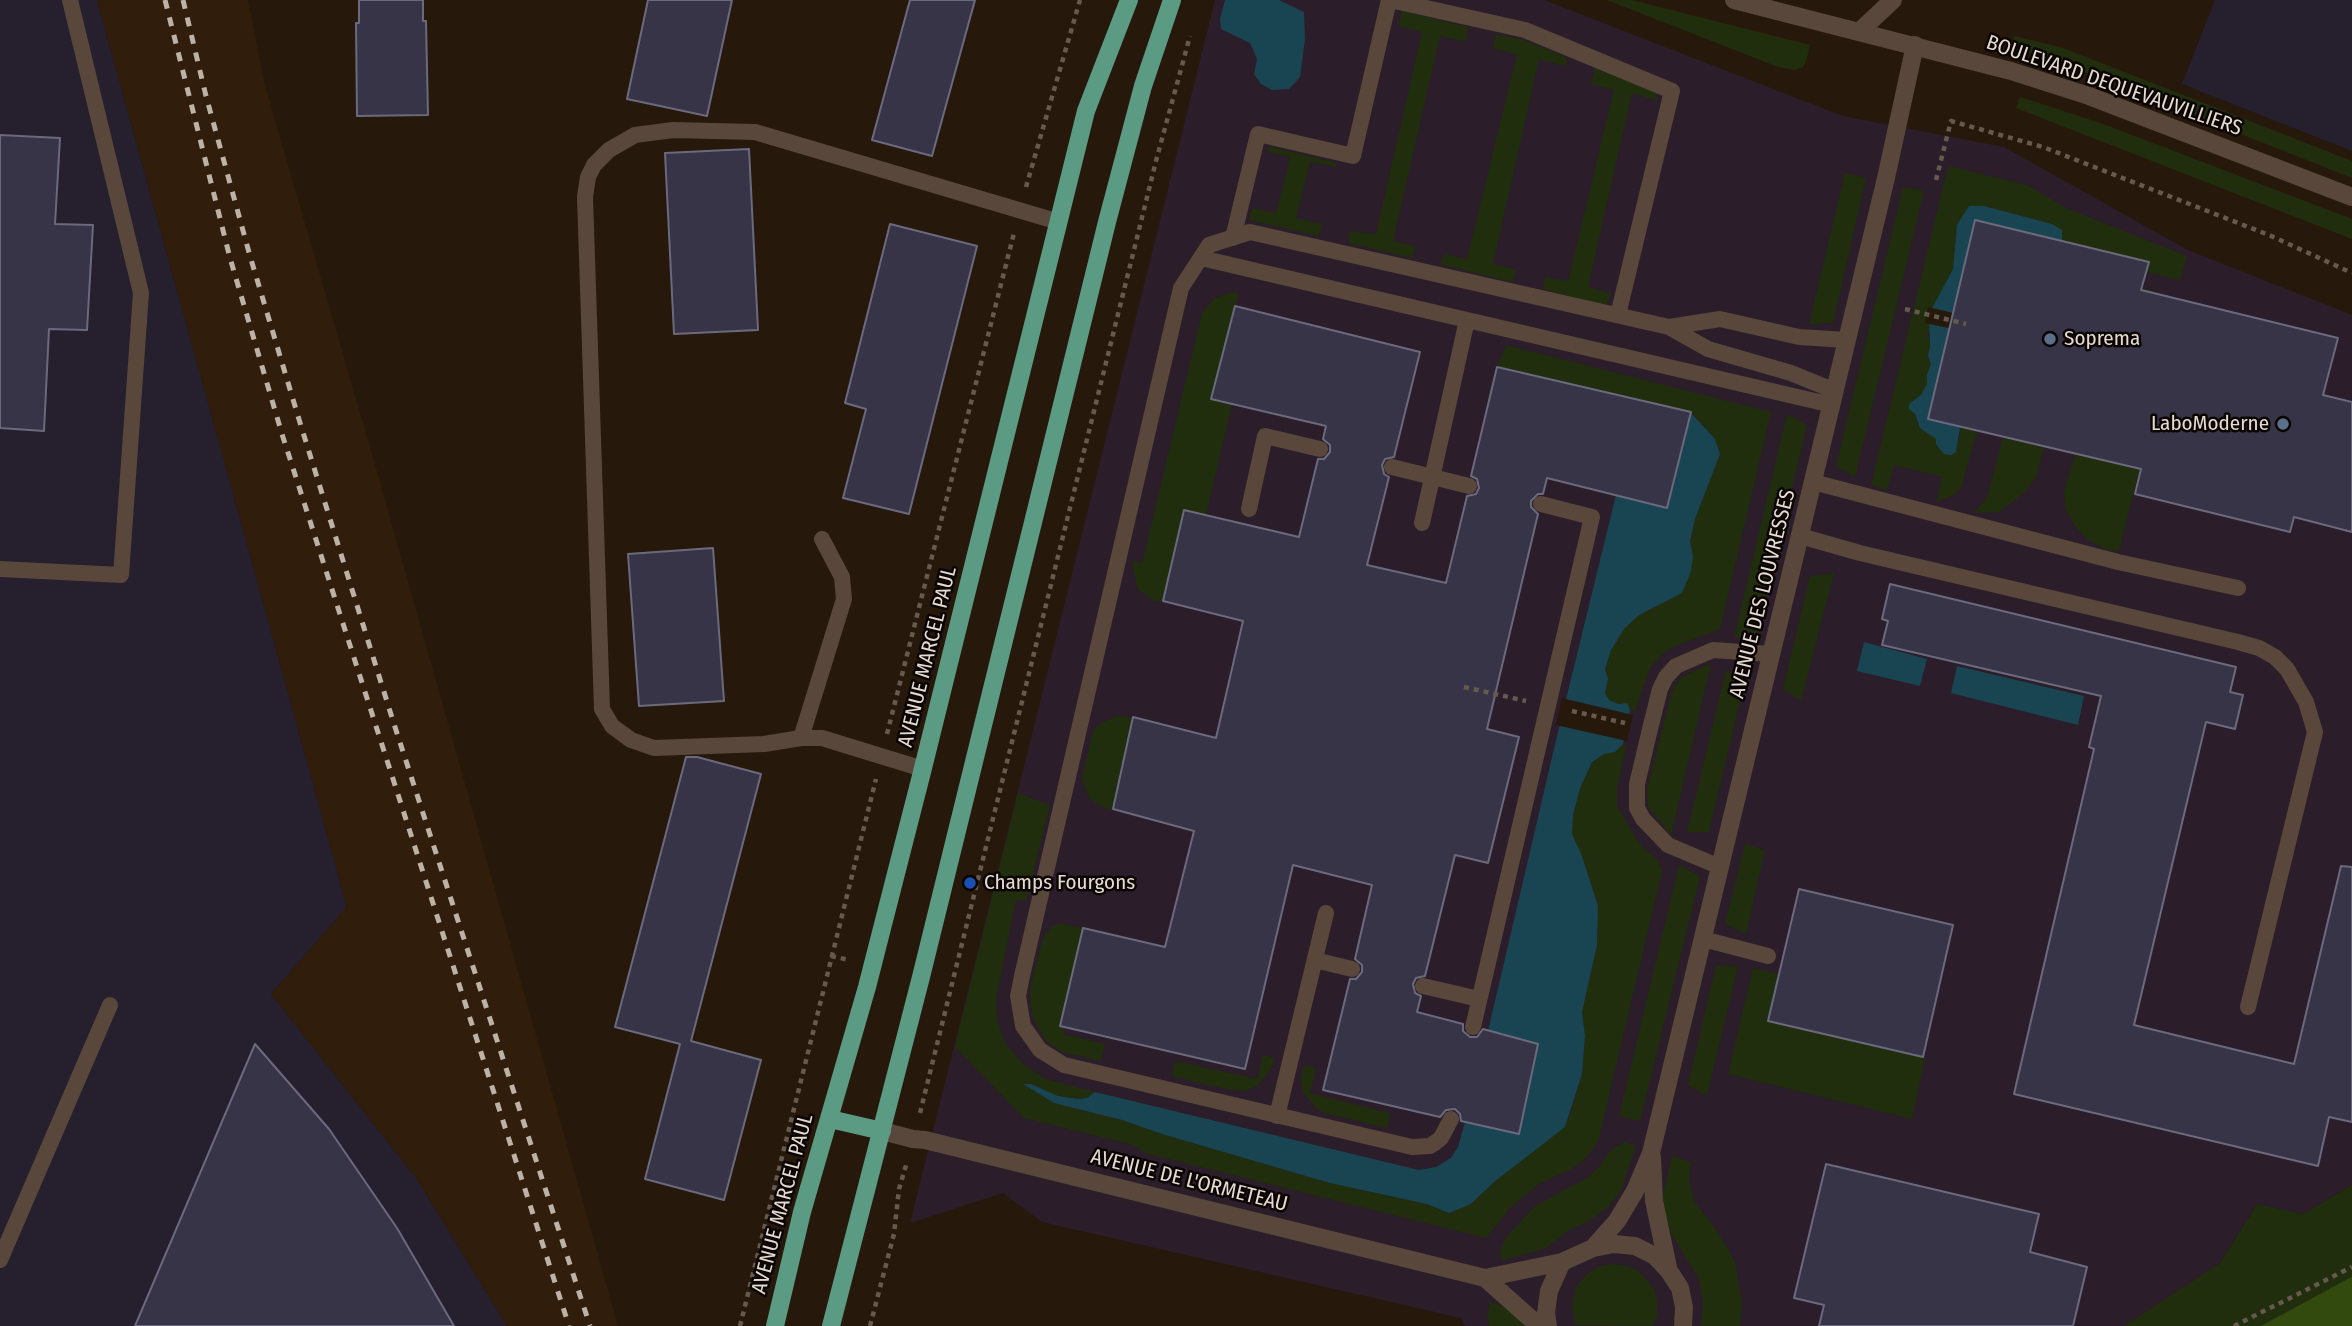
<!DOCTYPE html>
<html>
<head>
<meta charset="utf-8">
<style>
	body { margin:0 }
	canvas { display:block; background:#26180b }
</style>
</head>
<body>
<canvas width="2352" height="1326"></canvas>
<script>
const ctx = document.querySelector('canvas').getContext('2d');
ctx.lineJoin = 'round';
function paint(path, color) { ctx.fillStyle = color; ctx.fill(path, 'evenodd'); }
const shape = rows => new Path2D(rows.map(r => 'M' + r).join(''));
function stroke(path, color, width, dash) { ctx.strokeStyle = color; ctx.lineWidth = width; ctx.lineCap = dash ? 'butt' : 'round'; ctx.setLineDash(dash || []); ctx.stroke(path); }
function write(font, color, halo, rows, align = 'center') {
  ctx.font = font + ' "Fira Sans Condensed",sans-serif'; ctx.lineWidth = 5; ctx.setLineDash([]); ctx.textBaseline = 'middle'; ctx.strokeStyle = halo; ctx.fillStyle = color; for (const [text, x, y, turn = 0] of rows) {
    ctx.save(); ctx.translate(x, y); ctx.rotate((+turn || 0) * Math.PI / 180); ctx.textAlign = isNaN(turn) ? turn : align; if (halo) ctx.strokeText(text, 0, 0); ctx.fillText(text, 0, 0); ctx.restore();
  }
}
paint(shape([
	[1215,0,1544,0,1843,116,2004,147,2188,250,2352,315,2352,1185,2303,1214,2257,1204,2220,1263,2124,1326,1465,1326,1461,1318,1042,1222,1003,1193,910,1223]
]), '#2b1d29');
paint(shape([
	[0,0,97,0,347,907,271,994,417,1179,507,1326,0,1326],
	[2215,0,2352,0,2352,151,2182,84]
]), '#251f2e');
paint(shape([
	[97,0,248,0,265,86,372,454,618,1326,507,1326,417,1179,271,994,347,907]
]), '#301d0b');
paint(shape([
	[1607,0,1631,0,1810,45,1806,62,1803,67,1795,70,1778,67],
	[1402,11,1468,27,1466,42,1440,36,1393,241,1416,246,1412,258,1348,243,1350,231,1376,234,1422,32,1398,26],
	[1496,34,1524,40,1566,57,1566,66,1539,59,1493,264,1516,270,1512,282,1440,264,1444,254,1467,259,1517,54,1493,48],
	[2014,36,2063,48,2352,161,2352,178,2046,57,2012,48],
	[1595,68,1657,93,1657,101,1632,93,1588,287,1611,293,1606,306,1543,289,1545,277,1568,281,1614,90,1591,84],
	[2020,97,2103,124,2352,219,2352,239,2016,108],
	[1268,146,1337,163,1336,167,1310,162,1296,218,1322,224,1319,236,1249,220,1252,208,1276,213,1290,157,1267,151],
	[1948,166,2027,185,2066,208,2187,256,2180,280,2146,272,2062,241,2052,224,1984,206,1957,225,1953,269,1937,299,1928,334,1930,347,1928,356,1931,364,1927,374,1927,384,1921,395,1910,403,1920,428,1956,452,1961,427,1977,431,1961,488,1954,495,1936,502,1942,477,1894,465,1887,490,1871,485],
	[1845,173,1866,178,1833,323,1809,324],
	[1903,187,1924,191,1855,477,1836,466],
	[2143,288,2182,300,2119,551,2107,550,2088,540,2074,525,2065,507,2064,491,2075,455,2101,460],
	[1231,292,1239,293,1211,399,1232,404,1206,515,1184,510,1163,601,1154,601,1137,588,1132,561,1142,563,1202,313,1214,299],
	[1506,345,1771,412,1720,629,1675,646,1661,655,1649,670,1635,712,1630,710,1627,703,1618,704,1608,700,1605,693,1608,679,1605,670,1611,650,1624,629,1639,615,1661,604,1693,556,1690,541,1695,519,1720,454,1715,439,1691,412,1497,367],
	[1787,414,1807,425,1757,636,1734,637],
	[2003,437,2044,447,2036,477,2024,493,1999,512,1974,513,1987,497],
	[1834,573,1801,701,1783,689,1810,576],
	[1711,663,1671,835,1648,806,1647,789,1672,691,1680,678],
	[1726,670,1745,680,1709,832,1687,832],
	[1117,716,1133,717,1113,809,1108,809,1095,803,1088,796,1082,777,1093,731,1099,724],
	[1623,744,1626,746,1617,788,1617,805,1632,832,1642,847,1657,859,1662,871,1599,1138,1594,1148,1583,1161,1568,1171,1540,1183,1511,1207,1486,1238,1145,1153,1133,1145,1024,1118,955,1047,1018,793,1050,805,1026,900,1016,900,996,999,997,1019,1005,1042,1022,1063,1046,1079,1095,1092,1087,1098,1078,1099,1058,1096,1031,1084,1024,1085,1054,1103,1122,1120,1162,1134,1330,1183,1427,1204,1449,1213,1471,1204,1494,1182,1565,1127,1571,1112,1582,1074,1585,1036,1582,1012,1597,945,1598,906,1582,856,1572,834,1573,815,1580,788,1592,762,1604,754,1615,752],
	[1745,844,1765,850,1746,934,1725,924],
	[1679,865,1700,876,1640,1121,1619,1116],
	[1059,923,1083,928,1060,1025,1064,1027,1063,1034,1105,1044,1101,1061,1062,1052,1046,1041,1032,1016,1030,989,1040,948,1045,935,1051,927],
	[1716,965,1738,966,1707,1096,1688,1085],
	[1753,968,1779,974,1768,1021,1925,1058,1912,1119,1728,1074],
	[1263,1055,1275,1058,1270,1071,1258,1085,1246,1091,1230,1090,1172,1076,1175,1061,1257,1079],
	[1304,1065,1316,1068,1310,1093,1390,1113,1387,1128,1324,1113,1316,1108,1303,1092,1301,1079],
	[1624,1142,1636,1145,1621,1191,1608,1207,1589,1221,1569,1230,1546,1248,1501,1261,1500,1250,1507,1236,1535,1206,1587,1178,1598,1168,1611,1150],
	[1672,1156,1691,1162,1689,1179,1694,1201,1718,1232,1735,1262,1742,1303,1740,1326,1701,1326,1703,1302,1698,1277,1672,1235,1663,1208,1663,1194],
	[2352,1185,2352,1326,2124,1326,2220,1263,2257,1204,2303,1214],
	[1609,1264,1624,1265,1639,1271,1654,1289,1657,1301,1657,1316,1653,1326,1575,1325,1572,1307,1576,1287,1585,1276,1598,1267],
	[1490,1301,1508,1309,1526,1326,1489,1326,1487,1317]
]), '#202e0d');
paint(shape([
	[2352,1277,2352,1326,2261,1326,2344,1281]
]), '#334a0e');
paint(shape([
	[1225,0,1279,0,1304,12,1305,39,1300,77,1289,89,1272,90,1261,84,1254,74,1257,59,1250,43,1221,29,1220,19],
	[1969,206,1984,206,2052,224,2062,230,2062,241,1975,220,1928,419,1960,427,1956,452,1951,455,1944,454,1936,444,1936,439,1920,428,1915,414,1908,408,1910,403,1921,395,1927,384,1927,374,1931,364,1928,356,1930,347,1929,314,1953,269,1957,225],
	[1691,413,1715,439,1720,454,1695,519,1690,541,1693,556,1691,571,1682,593,1639,615,1624,629,1611,650,1605,669,1608,679,1605,693,1609,700,1618,704,1627,703,1630,710,1623,744,1615,752,1604,754,1592,762,1580,788,1573,815,1572,834,1582,856,1598,906,1597,945,1582,1012,1585,1036,1582,1074,1565,1127,1494,1182,1471,1204,1449,1213,1427,1204,1330,1183,1162,1134,1122,1120,1054,1103,1023,1084,1031,1084,1058,1096,1078,1099,1087,1098,1095,1092,1419,1170,1436,1167,1451,1158,1458,1147,1465,1122,1519,1134,1538,1044,1488,1031,1557,736,1616,495,1667,508],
	[1864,642,1927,659,1920,686,1857,671],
	[1957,666,2084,696,2078,725,1951,693]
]), '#194553');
paint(shape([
	[1928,307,1957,314,1953,329,1925,323],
	[1562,698,1633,715,1627,741,1556,725]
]), '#26180b');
const building = shape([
	[359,0,423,0,423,21,426,21,428,115,357,116,356,23,359,23,359,0],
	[648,0,732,0,707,116,627,99,648,0],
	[910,0,975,0,932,156,872,140,910,0],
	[0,135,60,138,55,224,93,225,87,330,49,329,44,431,0,428,0,135],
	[749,149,758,330,674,334,665,153,749,149],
	[1975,220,2149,262,2141,290,2338,338,2323,395,2352,402,2352,532,2294,517,2290,532,2135,494,2141,469,1928,419,1975,220],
	[890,224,977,246,909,514,843,498,866,409,845,403,890,224],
	[1235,306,1420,352,1394,457,1385,459,1382,465,1384,474,1389,477,1367,565,1446,583,1467,496,1476,494,1479,488,1477,479,1471,476,1497,367,1691,412,1667,508,1547,478,1543,494,1538,494,1531,501,1531,507,1538,514,1487,729,1519,737,1488,863,1455,855,1425,976,1416,978,1413,984,1415,993,1421,996,1417,1012,1463,1024,1463,1031,1470,1037,1477,1037,1483,1029,1538,1044,1519,1134,1461,1121,1460,1114,1455,1109,1446,1110,1440,1117,1323,1090,1350,979,1356,979,1362,972,1362,965,1355,959,1372,885,1293,865,1245,1069,1060,1026,1083,928,1165,947,1194,831,1113,809,1133,717,1216,738,1243,621,1163,601,1184,510,1299,537,1318,459,1324,459,1330,452,1330,445,1323,439,1326,426,1211,399,1235,306],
	[713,548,724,701,639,706,628,554,713,548],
	[1890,584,2236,667,2230,692,2243,695,2235,729,2206,722,2134,1025,2294,1064,2341,866,2352,867,2352,1122,2329,1117,2318,1166,2014,1094,2094,749,2089,747,2101,696,1882,645,1888,621,1882,619,1890,584],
	[686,757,697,757,761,774,691,1041,761,1060,724,1200,645,1179,680,1044,615,1027,686,757],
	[1799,889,1953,925,1923,1057,1768,1021,1799,889],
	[255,1044,329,1129,397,1228,454,1326,135,1326,255,1044],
	[1826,1164,2039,1214,2030,1252,2087,1267,2073,1326,1819,1326,1824,1305,1794,1298,1826,1164]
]);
paint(building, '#363446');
stroke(building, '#6b697d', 2);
stroke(shape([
	[1936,180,1951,121,2043,147,2269,235,2352,273],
	[1026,187,1080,0],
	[1905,309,1966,324],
	[1464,687,1526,701],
	[1572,711,1625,723],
	[887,734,1014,233],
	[831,956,849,960],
	[920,1113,1156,161,1190,36],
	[740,1326,876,779],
	[870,1326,894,1234,899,1189,907,1162],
	[2234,1326,2352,1267]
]), '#66594e', 4.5, [5, 5]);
stroke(shape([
	[1390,0,1525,30,1672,91,1618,315],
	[1233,238,1258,134,1353,156,1389,0],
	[1201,258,1832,405],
	[1835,391,1791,373,1708,349,1669,327,1720,319,1799,337,1847,340],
	[1392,467,1469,486],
	[1813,482,2118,562,2238,588],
	[1249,509,1265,436,1320,449],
	[1422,523,1467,320],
	[1800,536,1860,553,2238,642,2259,648,2275,657,2287,669,2306,702,2315,732,2248,1007],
	[0,569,121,575,141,293,70,0],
	[801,738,844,599,842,577,822,539],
	[923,769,822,738,801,738,764,744,654,748,631,740,612,726,602,709,585,197,588,177,594,165,609,150,635,135,673,130,755,132,1059,222],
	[1720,867,1668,845,1643,819,1637,808,1637,784,1650,729,1660,689,1666,677,1676,666,1713,650,1771,654],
	[1703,939,1768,956],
	[1315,960,1352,969],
	[1423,986,1479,999],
	[1473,1027,1592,517,1541,504],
	[1277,1116,1326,913],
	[1451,1119,1441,1138,1436,1142,1430,1146,1412,1147,1064,1065,1040,1050,1023,1026,1018,996,1022,976,1181,288,1209,245,1250,232,1669,327],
	[0,1260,110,1005]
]), '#58473a', 16);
stroke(shape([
	[1860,31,1893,0],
	[882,1131,913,1139,925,1140,1485,1278,1562,1262],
	[1652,1157,1654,1201,1668,1267],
	[1593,1248,1617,1221,1635,1191,1651,1153,1886,178,1915,45],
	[1485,1278,1539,1326],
	[1548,1326,1546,1313,1549,1291,1562,1262,1593,1248,1614,1244,1635,1246,1655,1256,1669,1271,1680,1288,1684,1307,1683,1326]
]), '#58473a', 18);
stroke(shape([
	[1734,0,2011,71,2089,96,2352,197]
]), '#58473a', 18);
stroke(shape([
	[830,1119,882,1131],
	[775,1326,802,1212,867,987,922,772,1086,111,1129,0],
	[831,1326,921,977,1107,222,1143,86,1172,0]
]), '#5b9a83', 18);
stroke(shape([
	[165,0,230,258,282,434,569,1326],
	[183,0,206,96,250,256,301,426,394,724,590,1326]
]), '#bdb2a8', 5, [9, 9]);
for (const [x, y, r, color] of [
	[2050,339,7,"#5c6f8a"],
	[2283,424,7,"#5c6f8a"],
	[970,883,7,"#1a4fb4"]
]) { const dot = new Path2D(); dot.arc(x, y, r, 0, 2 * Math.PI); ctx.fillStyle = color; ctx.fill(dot); stroke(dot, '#0a0502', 2.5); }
write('21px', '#e4dad1', '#0a0502', [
	["BOULEVARD DEQUEVAUVILLIERS",2114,86,19],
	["AVENUE DES LOUVRESSES",1763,594,-76],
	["AVENUE MARCEL PAUL",928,657,-76],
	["AVENUE DE L'ORMETEAU",1189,1181,14],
	["AVENUE MARCEL PAUL",783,1204,-75]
]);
write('21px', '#e4dad1', '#0a0502', [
	["Soprema",2064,339],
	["LaboModerne",2269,424,"right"],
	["Champs Fourgons",984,883]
], 'left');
</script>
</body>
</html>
